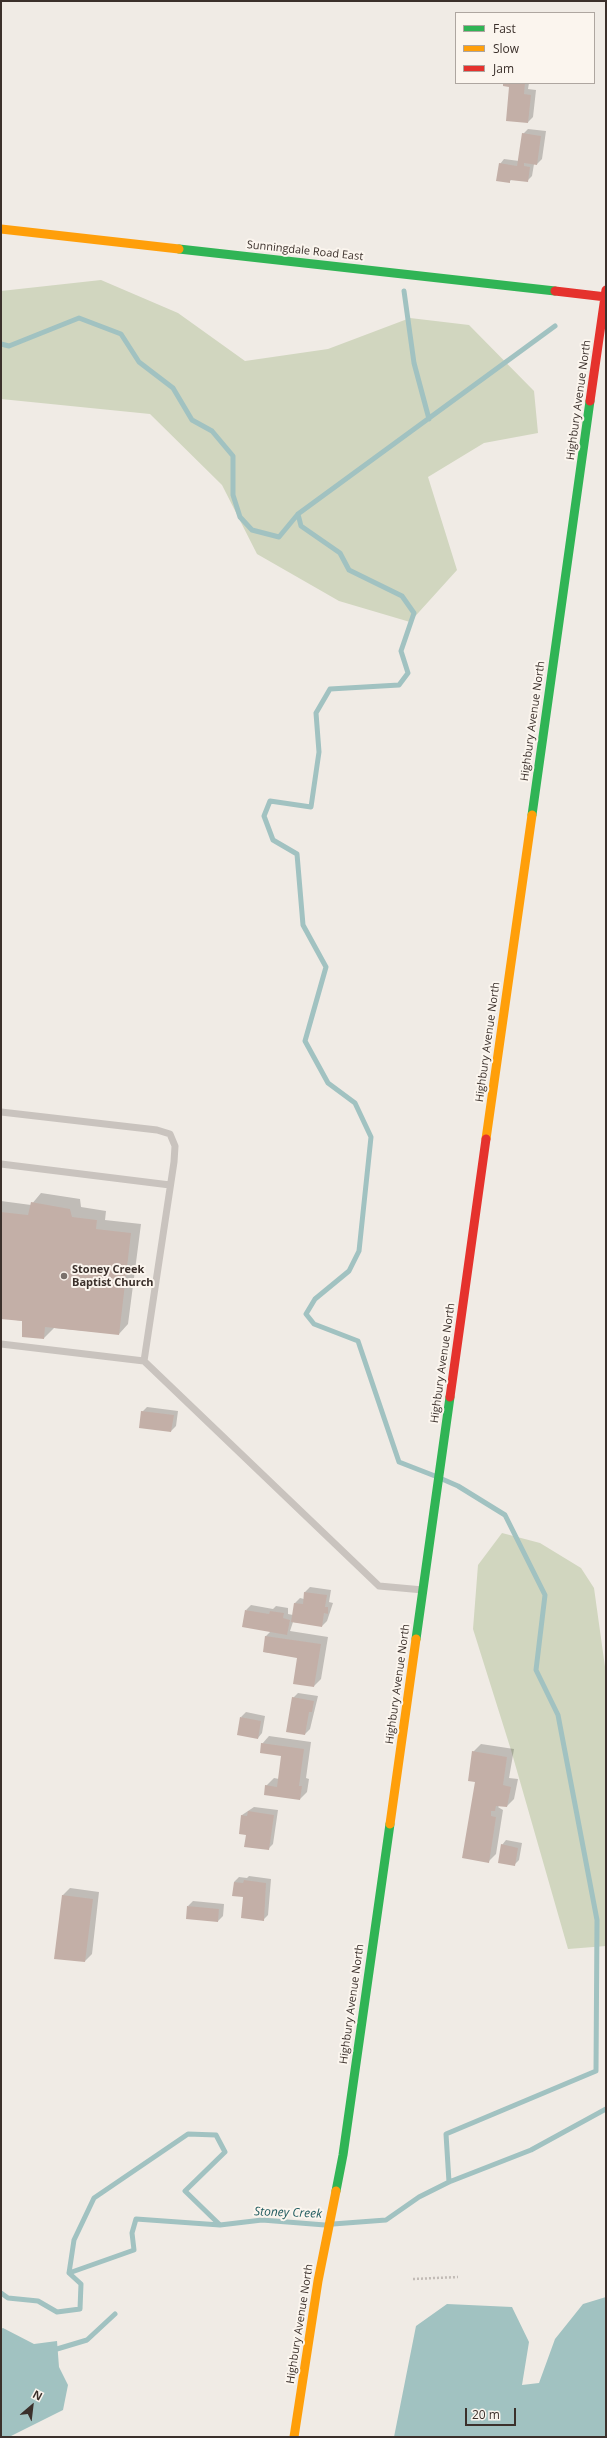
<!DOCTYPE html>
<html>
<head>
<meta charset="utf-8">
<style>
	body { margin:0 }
	#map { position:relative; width:607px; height:2438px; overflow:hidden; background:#f0ebe5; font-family:"Open Sans",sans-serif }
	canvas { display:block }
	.frame { position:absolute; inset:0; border:2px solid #3b302b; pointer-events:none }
	.legend { position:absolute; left:455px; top:12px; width:140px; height:72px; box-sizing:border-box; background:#fbf5ee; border:1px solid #aea6a0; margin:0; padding:5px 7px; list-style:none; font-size:12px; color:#3b302b }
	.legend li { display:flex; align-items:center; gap:8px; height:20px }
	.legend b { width:20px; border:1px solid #aea6a0 }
	.north { position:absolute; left:12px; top:2386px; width:40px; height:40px; -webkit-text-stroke:3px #fbf5ee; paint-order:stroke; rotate:28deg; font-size:11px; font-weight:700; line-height:16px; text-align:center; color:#3b302b }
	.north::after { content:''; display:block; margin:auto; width:14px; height:18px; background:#3b302b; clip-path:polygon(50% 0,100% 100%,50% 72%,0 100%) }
	.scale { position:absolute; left:465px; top:2408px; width:51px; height:18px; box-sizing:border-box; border:2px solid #3b302b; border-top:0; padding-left:5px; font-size:12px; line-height:14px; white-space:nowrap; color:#3b302b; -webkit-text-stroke:3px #fbf5ee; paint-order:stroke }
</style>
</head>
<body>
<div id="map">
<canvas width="607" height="2438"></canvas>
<div class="frame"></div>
<ul class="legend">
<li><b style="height:5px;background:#30b455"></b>Fast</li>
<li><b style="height:5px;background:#ff9f0a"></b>Slow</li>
<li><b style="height:5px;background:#e5322d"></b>Jam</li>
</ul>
<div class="north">N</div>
<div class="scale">20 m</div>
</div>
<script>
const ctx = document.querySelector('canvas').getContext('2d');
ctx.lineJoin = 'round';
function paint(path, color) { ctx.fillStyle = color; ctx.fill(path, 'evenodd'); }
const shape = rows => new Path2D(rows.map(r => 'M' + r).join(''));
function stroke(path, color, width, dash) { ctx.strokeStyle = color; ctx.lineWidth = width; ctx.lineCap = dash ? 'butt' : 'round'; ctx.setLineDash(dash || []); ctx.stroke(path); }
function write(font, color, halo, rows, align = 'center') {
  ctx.font = font + ' "Open Sans",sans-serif'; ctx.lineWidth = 4; ctx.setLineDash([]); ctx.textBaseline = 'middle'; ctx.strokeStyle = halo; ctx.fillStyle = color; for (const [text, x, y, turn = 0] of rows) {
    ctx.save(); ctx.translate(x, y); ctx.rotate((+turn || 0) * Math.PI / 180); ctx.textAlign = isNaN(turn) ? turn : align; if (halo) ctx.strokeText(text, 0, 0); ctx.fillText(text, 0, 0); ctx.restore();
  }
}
paint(shape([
	[101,280,178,313,245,361,328,349,410,318,469,325,534,391,538,433,484,443,428,477,457,570,410,622,339,601,257,554,222,485,150,414,1,399,1,291],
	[502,1533,540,1543,581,1568,594,1588,606,1674,606,1946,568,1949,511,1750,473,1629,478,1565]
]), '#d1d6bf');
paint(shape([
	[606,2297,606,2437,394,2437,416,2326,447,2304,512,2307,529,2342,522,2385,539,2383,555,2339,583,2304],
	[3,2328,34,2344,57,2341,59,2367,68,2385,63,2410,9,2437,1,2437,1,2329]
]), '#a1c2c1');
paint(shape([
	[504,83,529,83,528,89,536,90,533,117,528,122,510,86],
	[528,129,546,131,542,159,537,164,534,164,532,176,527,181,512,179,509,182,500,164,504,159,519,161,523,134],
	[41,1193,80,1199,81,1207,106,1211,105,1220,141,1224,128,1324,119,1334,54,1328,44,1338,23,1321,1,1318,1,1201,31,1205],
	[147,1407,178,1411,176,1426,171,1431,142,1412],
	[310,1587,331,1590,329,1602,333,1603,327,1621,322,1626,293,1622,290,1631,328,1637,321,1679,314,1686,298,1657,264,1652,266,1636,271,1631,246,1610,251,1605,273,1609,276,1606,288,1608,288,1614,293,1615,295,1603,300,1598,304,1599,305,1592],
	[298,1693,318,1696,310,1729,305,1734,293,1698],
	[246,1712,265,1716,262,1733,258,1738,241,1717],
	[269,1736,311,1742,306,1778,309,1779,307,1792,300,1799,266,1786,274,1778,279,1779,282,1755,262,1744],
	[481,1744,514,1749,509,1778,518,1779,514,1799,507,1806,500,1805,498,1807,503,1810,496,1854,488,1862,473,1752],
	[254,1807,278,1810,273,1844,268,1849,247,1834,242,1815],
	[506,1840,522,1843,519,1860,514,1865,502,1845],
	[249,1876,271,1879,268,1915,263,1920,234,1882,239,1877,247,1878],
	[70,1888,99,1892,92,1954,85,1961,62,1896],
	[193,1901,224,1904,223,1916,218,1921,188,1906]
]), '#0003');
stroke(shape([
	[404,291,414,363,429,419],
	[1,344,9,346,79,318,121,334,139,362,173,388,192,420,212,431,233,456,233,495,240,517,252,530,279,537,298,514,555,326],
	[298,514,301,526,340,553,349,570,402,596,414,613,401,651,408,673,399,685,330,689,316,713,319,752,311,807,270,801,264,816,273,840,297,854,303,925,326,967,305,1041,328,1083,355,1103,371,1137,359,1251,349,1271,315,1299,306,1314,314,1324,358,1341,399,1462,435,1476],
	[442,1479,458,1486,505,1515,545,1595,536,1670,558,1715,597,1920,596,2071,446,2134,449,2182],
	[333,2224,386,2220,419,2197,449,2182,531,2150,606,2109],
	[69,2273,134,2250,132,2233,136,2219,220,2225],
	[1,2293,8,2298,38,2301,57,2312,80,2309,81,2284,69,2273,74,2240,94,2198,188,2134,216,2135,225,2152,185,2191,220,2225,262,2220,325,2225],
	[57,2349,87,2340,115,2314]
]), '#a1c2c1', 5);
paint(shape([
	[503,83,525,83,524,94,531,95,528,123,506,121,509,87,503,86],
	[522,133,541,136,537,165,524,163,524,166,530,167,528,182,510,180,510,183,496,181,499,163,517,166],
	[31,1202,70,1209,72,1217,97,1220,96,1229,131,1233,119,1335,45,1327,44,1339,22,1337,22,1321,1,1319,1,1212,28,1215],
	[141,1411,174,1415,171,1432,139,1428],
	[304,1592,327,1595,325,1607,328,1607,328,1614,324,1613,322,1627,291,1622,294,1603,303,1604],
	[245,1610,269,1614,270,1611,284,1613,283,1618,290,1620,287,1635,242,1627],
	[265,1636,321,1644,314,1687,293,1684,297,1658,263,1652],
	[292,1697,314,1701,312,1712,309,1712,305,1735,286,1732],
	[240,1717,261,1721,258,1739,237,1735],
	[261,1743,304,1749,299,1786,302,1786,300,1800,264,1795,265,1785,277,1787,281,1756,260,1753],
	[472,1751,507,1757,503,1785,511,1787,507,1807,496,1806,495,1811,491,1811,491,1816,496,1817,489,1863,462,1858,475,1782,468,1781],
	[248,1811,274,1815,269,1850,244,1847,246,1835,239,1834,241,1815,247,1816],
	[501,1844,518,1848,515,1866,498,1863],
	[244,1880,266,1883,264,1921,241,1918,243,1897,232,1896,234,1882,243,1883],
	[62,1895,93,1899,85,1962,54,1959],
	[187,1906,219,1909,218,1922,186,1919]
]), '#c3afa7');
stroke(shape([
	[413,2279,458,2277]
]), '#c2bbb6', 2.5, [2, 2]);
stroke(shape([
	[1,1112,157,1130,170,1134,175,1146,174,1162,144,1361,379,1586,423,1590],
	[1,1164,170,1185],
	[1,1344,144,1361]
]), '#c9c3be', 7);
stroke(shape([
	[179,249,555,291],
	[532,815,590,401],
	[416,1639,450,1397],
	[336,2191,343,2155,390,1824]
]), '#30b455', 9);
stroke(shape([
	[1,229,179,249],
	[486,1139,532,815],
	[390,1824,416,1639],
	[294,2437,318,2281,336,2191]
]), '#ff9f0a', 9);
stroke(shape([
	[555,291,606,297],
	[590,401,606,290],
	[450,1397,486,1139]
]), '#e5322d', 9);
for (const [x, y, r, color] of [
	[64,1276,4,"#7a716c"]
]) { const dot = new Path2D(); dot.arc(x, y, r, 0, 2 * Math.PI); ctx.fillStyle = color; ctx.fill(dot); stroke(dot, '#fbf5ee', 1.5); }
write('11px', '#3b302b', '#fbf5ee', [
	["Sunningdale Road East",305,251,6],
	["Highbury Avenue North",579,400,-82],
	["Highbury Avenue North",533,721,-82],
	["Highbury Avenue North",488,1042,-82],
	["Highbury Avenue North",443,1363,-82],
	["Highbury Avenue North",398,1684,-82],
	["Highbury Avenue North",352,2004,-82],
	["Highbury Avenue North",300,2324,-81]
]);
write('bold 11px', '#3b302b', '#fbf5ee', [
	["Stoney Creek",72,1270],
	["Baptist Church",72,1283]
], 'left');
write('italic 12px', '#1f5a5e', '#fbf5ee', [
	["Stoney Creek",288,2213,2]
]);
</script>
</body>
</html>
